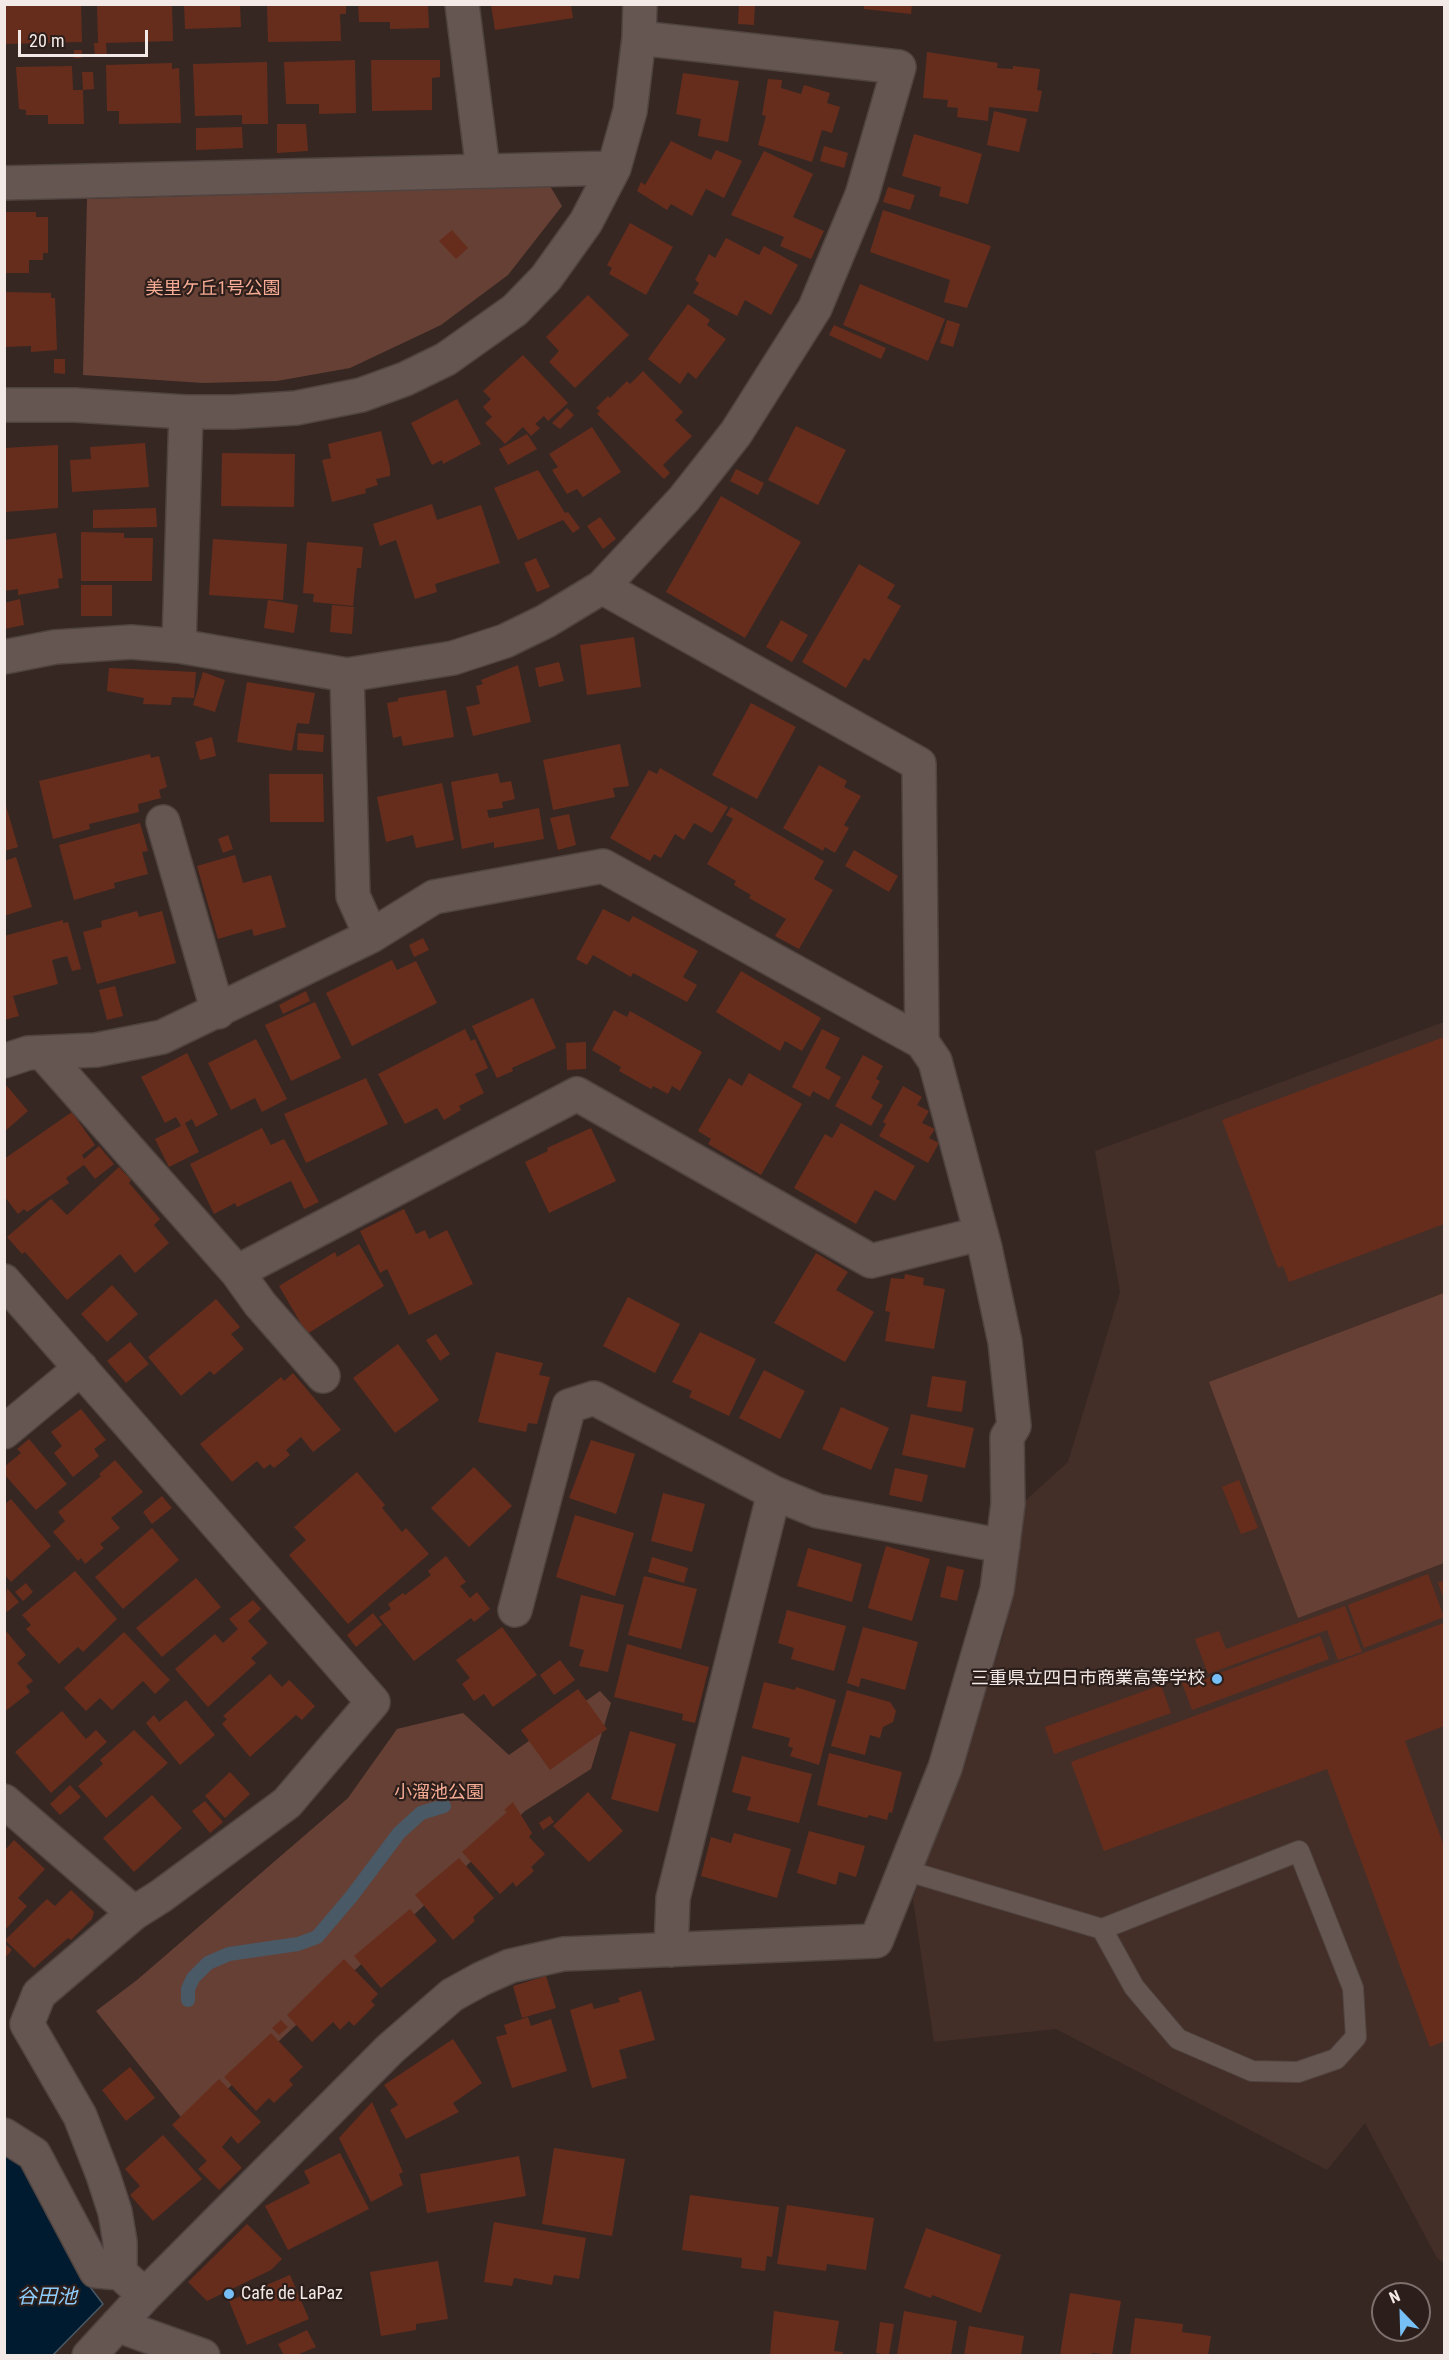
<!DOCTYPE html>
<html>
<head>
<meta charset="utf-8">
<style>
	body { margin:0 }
	#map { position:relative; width:1449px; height:2360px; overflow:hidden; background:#362723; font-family:"Roboto Condensed",sans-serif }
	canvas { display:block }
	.frame { position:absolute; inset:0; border:6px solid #f3e9e6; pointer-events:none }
	.north { position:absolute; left:1371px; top:2282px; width:60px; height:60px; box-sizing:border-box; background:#2c1e1a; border:2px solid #7c6f6c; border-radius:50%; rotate:337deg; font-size:16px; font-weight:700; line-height:24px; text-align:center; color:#f3e9e6 }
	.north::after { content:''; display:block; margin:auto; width:21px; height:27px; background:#76c0f7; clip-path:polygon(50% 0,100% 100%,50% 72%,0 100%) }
	.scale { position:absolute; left:18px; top:30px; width:130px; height:27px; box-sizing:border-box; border:3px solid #f3e9e6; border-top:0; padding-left:8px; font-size:18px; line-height:21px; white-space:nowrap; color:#f3e9e6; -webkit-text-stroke:4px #2c1e1a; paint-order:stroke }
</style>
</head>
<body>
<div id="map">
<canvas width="1449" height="2360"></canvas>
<div class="frame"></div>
<div class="north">N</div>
<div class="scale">20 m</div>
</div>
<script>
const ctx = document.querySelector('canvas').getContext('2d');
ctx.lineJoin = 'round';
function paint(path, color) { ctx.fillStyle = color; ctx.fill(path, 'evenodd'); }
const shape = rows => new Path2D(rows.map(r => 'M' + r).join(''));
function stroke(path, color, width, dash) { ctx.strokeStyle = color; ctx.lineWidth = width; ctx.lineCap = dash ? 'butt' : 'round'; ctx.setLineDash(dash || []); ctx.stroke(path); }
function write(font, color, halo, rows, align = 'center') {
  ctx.font = font + ' "Roboto Condensed","Noto Sans JP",sans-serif'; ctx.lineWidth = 4.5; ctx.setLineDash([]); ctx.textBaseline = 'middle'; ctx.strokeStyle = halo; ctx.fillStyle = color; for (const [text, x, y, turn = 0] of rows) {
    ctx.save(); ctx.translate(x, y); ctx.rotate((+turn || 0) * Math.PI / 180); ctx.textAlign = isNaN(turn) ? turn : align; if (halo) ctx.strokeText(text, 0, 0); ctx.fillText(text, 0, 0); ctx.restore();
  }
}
paint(shape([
	[1444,1022,1444,2263,1437,2258,1365,2123,1327,2170,1056,2029,934,2042,913,1899,975,1725,1004,1633,1019,1556,1026,1500,1068,1462,1120,1292,1095,1151]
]), '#442f28');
paint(shape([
	[550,186,562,206,508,275,441,325,350,368,277,381,203,383,83,375,87,199],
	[1444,1293,1444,1563,1298,1618,1209,1382],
	[600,1691,611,1703,591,1769,525,1811,188,2126,96,2011,137,1980,348,1798,397,1729,463,1713,509,1755]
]), '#664034');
const water = shape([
	[4,2149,27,2168,47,2215,84,2279,103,2304,53,2355,5,2355,4,2149]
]);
paint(water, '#001b2f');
stroke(water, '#495966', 1.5);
stroke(shape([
	[188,2000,188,1989,193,1978,208,1963,229,1954,298,1944,317,1937,351,1897,399,1833,421,1813,444,1806]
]), '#495966', 14);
paint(shape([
	[5,4,81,4,82,42,5,44],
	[97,4,172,4,173,41,106,43,107,56,95,57,94,43,98,43],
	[184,4,240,4,241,27,185,29],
	[267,4,346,4,346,14,340,14,341,41,268,42],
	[358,4,428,4,429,28,390,29,390,22,359,22],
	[739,4,755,4,754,25,738,24],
	[864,4,912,4,911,14,864,9],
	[491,5,571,5,573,18,495,30],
	[74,50,82,50,82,58,74,58],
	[927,52,998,63,997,68,1013,69,1013,66,1040,69,1037,90,1042,91,1038,112,989,107,988,121,957,117,958,108,947,107,948,100,923,98],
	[355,60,356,113,319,114,319,104,286,104,284,62],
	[371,60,440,60,440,77,432,78,432,110,372,111],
	[267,62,268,124,242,124,242,115,195,116,193,64],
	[172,63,172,69,179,68,181,123,119,124,119,111,107,111,106,65],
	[72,66,73,90,83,90,82,72,93,72,94,89,83,90,84,124,48,124,48,115,26,115,26,110,19,109,16,67],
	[683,73,739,81,728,142,698,136,701,119,676,114],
	[768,79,782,80,781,88,801,94,804,85,830,93,827,103,840,107,832,133,822,130,812,162,758,145,766,116,762,115],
	[994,111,1027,119,1019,152,987,145],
	[277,124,306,124,308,151,277,153],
	[242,127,243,148,196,150,196,128],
	[914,134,982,154,968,204,939,196,941,187,902,176],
	[671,141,711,160,716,150,742,161,724,198,706,189,692,216,671,204,667,210,637,191,641,182,645,185],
	[824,146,848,153,844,168,820,161],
	[764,151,813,174,793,217,824,231,811,259,780,246,784,237,731,215],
	[888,187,915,195,910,210,883,202],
	[883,210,991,246,967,308,944,302,950,280,870,252],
	[4,212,36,212,36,217,48,217,48,253,43,253,43,260,29,260,29,273,4,273],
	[630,223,673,247,646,295,609,274,612,268,607,265],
	[452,230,468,248,456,259,439,241],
	[726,238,759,255,764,246,798,265,771,315,745,300,737,316,693,293,699,283,695,280,709,254,715,258],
	[860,284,945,319,928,361,843,325],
	[4,292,51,293,51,298,55,298,57,350,31,352,31,346,4,347],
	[588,295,629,335,575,388,549,362,559,351,546,337],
	[688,304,710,320,707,325,726,339,696,379,688,372,680,384,648,359],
	[947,320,960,324,953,347,940,343],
	[834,325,886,348,881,359,829,335],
	[523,355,568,403,548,421,544,416,535,424,540,428,531,436,523,427,505,444,485,423,492,417,483,407,491,399,483,391],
	[54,359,65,359,65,374,54,373],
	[643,371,683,412,675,420,692,436,663,465,670,473,664,479,597,414,600,411,596,408,608,396,610,398,627,381,630,384],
	[457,399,481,444,443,464,442,460,432,465,411,423],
	[567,408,574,415,560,429,552,423],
	[796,426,846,450,818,505,768,480],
	[592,427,621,472,583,497,577,489,567,494,552,470,558,467,549,454],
	[381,431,390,468,390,476,376,479,378,485,365,489,366,493,332,502,322,460,331,458,328,444],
	[527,434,537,449,508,465,499,449],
	[145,443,149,487,72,492,70,460,91,459,90,447],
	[58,445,58,508,4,512,4,448],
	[222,453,295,454,294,507,221,506],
	[736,469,764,483,758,495,730,481],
	[538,470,565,513,568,512,580,528,573,533,563,520,518,540,494,488],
	[721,496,801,542,745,638,666,592],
	[432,504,437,520,481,505,500,563,435,584,437,592,415,599,396,540,380,546,373,524],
	[156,508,157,527,93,528,93,510],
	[600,517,616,539,603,549,587,526],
	[81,532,124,533,124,538,153,538,152,581,81,581],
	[56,533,63,578,58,579,59,588,18,595,18,589,4,591,4,540],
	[213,539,287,544,283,600,209,595],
	[307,542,363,547,361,568,357,568,353,606,313,602,314,594,303,593],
	[536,558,550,587,537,592,524,563],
	[859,564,895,585,887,598,901,606,869,661,864,658,846,688,802,662],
	[81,585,112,585,112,616,81,616],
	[20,599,24,625,4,629,4,603],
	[268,600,298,605,294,633,264,628],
	[332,605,354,607,352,634,330,632],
	[781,620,808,635,792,662,766,647],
	[634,637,641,687,587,695,580,645],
	[559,662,564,681,539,687,535,668],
	[518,665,531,722,473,736,466,707,480,704,476,686,483,684,481,680],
	[109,668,196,672,194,698,172,697,171,705,143,704,144,698,107,691],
	[203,672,225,680,215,712,193,705],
	[247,682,315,693,309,724,297,723,292,751,237,742],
	[446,690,454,737,403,746,401,736,393,738,387,703,398,701,398,698],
	[751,703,796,727,757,799,712,775],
	[298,733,324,735,323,752,297,750],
	[212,737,216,756,200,760,195,742],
	[620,744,629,786,613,788,615,797,553,810,543,760],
	[150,754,151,758,159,756,167,787,159,790,161,798,138,804,139,812,89,824,90,829,53,839,39,781],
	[819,765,847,781,844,787,861,796,844,825,849,828,835,853,825,847,823,851,783,828],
	[660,768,728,807,712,833,694,823,684,840,675,834,661,858,654,854,650,861,610,838,649,770,657,774],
	[498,773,500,783,511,781,515,799,502,802,503,808,487,810,489,818,539,808,544,839,494,848,494,842,462,849,451,782],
	[269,774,323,774,324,822,270,822],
	[442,783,454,840,416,848,413,835,386,842,377,797],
	[4,799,18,847,4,851],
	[731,807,824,861,814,879,833,890,799,949,775,936,786,919,749,898,751,895,734,885,736,881,707,864,733,819,726,815],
	[569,814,576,845,558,850,550,818],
	[140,823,148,851,142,852,148,874,114,883,115,888,74,900,59,845],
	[228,835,233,849,223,853,218,839],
	[854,850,898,876,889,892,845,866],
	[235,855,243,883,271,875,286,927,254,936,252,929,218,939,197,866],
	[16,857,32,907,4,916,4,861],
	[603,909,629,922,633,916,698,951,683,977,697,985,687,1002,633,973,631,977,593,955,587,965,576,959],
	[137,911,139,917,162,911,176,963,97,984,83,932,102,927,101,921],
	[63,920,63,923,68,922,81,969,72,971,67,956,52,960,58,984,13,996,19,1016,4,1020,4,936],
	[423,938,429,950,414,957,409,945],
	[392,960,397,970,416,961,437,1003,352,1046,326,993],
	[741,971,821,1018,802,1051,785,1041,780,1051,716,1012],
	[115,986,123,1016,107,1020,99,990],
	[306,991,310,1001,283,1014,279,1005],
	[533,998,556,1048,512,1068,513,1071,497,1078,472,1026],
	[315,1002,341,1058,291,1081,265,1025],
	[614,1010,627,1017,630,1011,702,1052,680,1091,672,1086,668,1094,653,1086,651,1089,619,1071,621,1067,592,1050],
	[465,1029,471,1041,475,1039,488,1068,475,1074,484,1093,459,1106,461,1110,444,1120,437,1108,405,1124,378,1074],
	[822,1029,840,1038,825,1068,841,1077,829,1100,813,1091,810,1097,792,1087],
	[1444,1037,1444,1224,1289,1282,1283,1266,1278,1268,1222,1120],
	[256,1039,287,1099,262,1112,255,1098,231,1110,208,1063],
	[586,1042,586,1069,567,1070,566,1043],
	[187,1053,218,1115,196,1127,192,1119,185,1123,199,1152,169,1167,155,1139,181,1126,176,1117,165,1123,141,1077],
	[863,1055,883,1066,876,1079,880,1081,871,1098,883,1105,871,1126,835,1106],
	[749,1073,802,1104,761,1175,708,1144,711,1139,698,1131,729,1078,742,1086],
	[366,1078,388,1124,306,1163,284,1114],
	[7,1086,28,1111,4,1132,4,1088],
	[903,1086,922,1097,917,1105,929,1111,922,1123,935,1129,929,1138,939,1143,928,1163,879,1136,886,1124,883,1122],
	[72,1112,95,1145,82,1155,84,1159,99,1146,114,1164,95,1179,84,1165,66,1178,69,1183,27,1212,24,1209,18,1214,4,1196,4,1159],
	[841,1123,915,1166,895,1201,875,1190,856,1224,794,1188,825,1134,832,1138],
	[262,1128,271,1145,284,1139,319,1202,304,1209,291,1181,237,1207,235,1203,214,1214,190,1164],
	[591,1128,616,1181,549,1213,525,1162,548,1151,547,1148],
	[119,1167,131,1180,129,1183,160,1219,154,1225,169,1243,135,1273,120,1254,67,1300,25,1252,22,1254,7,1237,51,1199,67,1215],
	[404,1209,416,1234,425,1230,429,1239,447,1230,473,1284,409,1315,387,1269,380,1273,360,1231],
	[359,1244,384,1286,307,1334,279,1286,335,1252,337,1257],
	[816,1253,848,1272,836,1290,874,1312,845,1362,774,1323],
	[905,1274,924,1278,923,1285,945,1289,934,1349,885,1341,890,1312,885,1311,891,1278,904,1279],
	[112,1285,138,1314,107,1342,81,1314],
	[628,1297,680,1324,655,1373,603,1346],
	[216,1299,240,1327,231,1334,244,1349,214,1375,210,1371,181,1396,148,1357],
	[700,1332,756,1359,729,1416,689,1397,692,1391,672,1382],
	[436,1334,450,1354,440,1361,426,1340],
	[130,1342,149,1364,126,1383,107,1361],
	[398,1344,439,1400,395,1433,353,1378],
	[496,1352,543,1363,539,1375,550,1377,537,1424,528,1423,526,1432,478,1422],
	[764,1370,805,1391,780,1439,739,1418],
	[293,1373,341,1430,313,1452,301,1437,286,1450,290,1455,274,1468,270,1464,264,1469,257,1461,232,1482,200,1444,281,1377,284,1381],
	[932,1376,966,1381,962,1412,927,1407],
	[841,1407,889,1428,871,1470,822,1449],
	[81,1409,106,1440,94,1449,99,1456,73,1477,54,1453,62,1446,51,1432],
	[911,1414,974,1428,965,1468,902,1455],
	[29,1439,67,1484,36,1510,4,1474,4,1467,21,1453,17,1449],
	[591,1440,635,1454,616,1514,569,1498],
	[115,1460,143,1492,111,1518,120,1528,100,1544,104,1548,85,1564,81,1558,78,1561,53,1532,65,1521,58,1512,101,1476,99,1474],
	[474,1467,512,1506,469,1547,431,1508],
	[895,1468,928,1475,922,1502,889,1495],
	[357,1472,385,1505,382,1508,402,1532,406,1528,429,1554,348,1624,289,1555,306,1540,294,1527],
	[1239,1480,1258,1528,1241,1534,1222,1487],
	[663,1493,705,1504,692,1552,651,1541],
	[162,1496,172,1508,152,1524,143,1512],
	[11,1499,51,1546,11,1582,4,1574,4,1505],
	[575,1515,634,1533,615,1596,556,1577],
	[152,1528,179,1560,123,1609,95,1577],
	[886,1546,930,1559,912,1621,868,1608],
	[808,1548,862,1564,852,1602,797,1586],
	[446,1556,466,1582,460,1586,470,1598,477,1592,490,1609,474,1622,471,1618,414,1661,379,1617,391,1609,388,1604,403,1593,405,1595,431,1575,428,1571],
	[652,1557,688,1568,684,1583,648,1572],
	[947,1566,964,1570,957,1601,940,1597],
	[75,1571,117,1619,83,1652,78,1647,59,1664,26,1629,31,1625,22,1615],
	[1428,1574,1444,1617,1364,1648,1348,1605],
	[644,1576,697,1589,681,1649,628,1635],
	[196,1578,221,1607,162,1657,136,1628],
	[1444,1580,1444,1599,1438,1583],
	[26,1583,33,1592,23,1601,15,1592],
	[7,1588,19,1602,7,1612,4,1609],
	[581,1595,624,1605,608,1672,579,1666,584,1650,569,1646],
	[253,1600,261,1609,248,1621,268,1643,251,1658,256,1663,208,1707,175,1669,215,1634,223,1643,238,1629,229,1619],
	[1345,1606,1362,1652,1338,1660,1327,1630,1208,1674,1195,1639,1219,1631,1226,1649],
	[787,1610,846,1626,834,1671,791,1659,794,1648,778,1643],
	[373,1613,382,1625,356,1647,347,1635],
	[1444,1623,1444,1726,1405,1741,1444,1846,1444,2041,1430,2047,1327,1769,1104,1851,1071,1762],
	[502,1627,537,1675,493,1707,484,1694,474,1701,462,1684,470,1678,456,1660],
	[863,1627,918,1642,905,1690,861,1678,859,1687,847,1683],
	[6,1631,26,1655,17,1663,33,1681,26,1686,30,1692,4,1712],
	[124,1632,170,1680,155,1694,143,1681,112,1710,100,1698,86,1711,64,1688],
	[1320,1636,1329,1659,1192,1710,1180,1677,1203,1669,1206,1678],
	[627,1644,709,1667,695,1723,682,1720,683,1714,614,1697],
	[560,1660,575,1680,554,1695,540,1675],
	[270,1674,282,1687,289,1680,315,1706,302,1720,296,1715,250,1757,222,1724,227,1719,223,1716],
	[764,1682,795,1690,796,1687,836,1700,819,1765,790,1756,793,1748,788,1746,790,1738,752,1728],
	[1161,1685,1171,1713,1054,1754,1045,1727],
	[578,1689,607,1729,550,1770,521,1730],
	[847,1690,890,1702,896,1711,893,1722,883,1727,880,1738,870,1735,865,1755,831,1746],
	[186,1700,215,1735,180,1765,146,1723,154,1715,159,1722],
	[62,1711,86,1739,96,1730,107,1742,51,1793,15,1752],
	[134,1730,168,1763,106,1818,78,1786,103,1764,100,1760],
	[630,1731,676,1744,658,1812,611,1799],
	[829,1753,902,1772,892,1813,889,1812,887,1820,869,1815,867,1818,817,1805],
	[742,1756,812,1774,799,1823,747,1810,751,1797,732,1792],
	[230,1772,250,1794,225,1818,205,1796],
	[70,1785,81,1797,60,1815,50,1804],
	[588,1792,623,1831,589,1862,553,1826],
	[152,1795,182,1828,134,1872,103,1838],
	[205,1801,223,1822,210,1833,192,1811],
	[513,1802,532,1833,529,1837,545,1854,531,1867,534,1871,516,1887,513,1882,500,1894,462,1852,507,1812,504,1810],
	[550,1816,554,1822,543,1830,539,1823],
	[809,1831,865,1846,856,1877,839,1872,836,1885,797,1873],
	[734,1833,791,1849,777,1898,701,1876,711,1837,731,1843],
	[14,1840,45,1869,18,1898,27,1906,5,1930,5,1850],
	[459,1858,494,1898,473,1917,475,1921,453,1940,415,1895],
	[71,1890,94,1912,92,1919,71,1940,68,1938,34,1968,5,1940,47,1899,55,1906],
	[410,1909,437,1941,381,1988,354,1956],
	[4,1943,12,1950,4,1959],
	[344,1959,378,1994,371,2001,375,2005,354,2026,349,2021,340,2030,333,2022,312,2042,287,2015],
	[546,1976,556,2008,522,2018,513,1986],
	[641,1991,655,2040,619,2050,627,2078,592,2088,570,2010,592,2003,594,2009,620,2002,618,1998],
	[528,2017,531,2026,551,2019,567,2071,512,2088,496,2037,507,2034,504,2025],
	[281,2020,288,2027,279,2035,272,2028],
	[271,2033,303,2067,289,2080,293,2085,274,2103,269,2098,256,2111,224,2077],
	[453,2039,482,2083,453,2103,459,2112,406,2139,390,2110,398,2105,384,2085],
	[130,2067,155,2098,126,2121,102,2090],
	[219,2079,261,2122,238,2144,231,2136,222,2147,242,2168,219,2190,198,2169,207,2161,172,2125],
	[372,2102,403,2172,399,2174,403,2185,371,2202,339,2138],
	[163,2135,202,2179,153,2221,130,2195,140,2186,125,2169],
	[554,2148,625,2159,612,2236,542,2224],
	[340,2153,369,2209,288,2250,265,2206,310,2183,304,2171],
	[519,2156,526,2196,427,2213,420,2174],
	[690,2195,779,2207,772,2257,767,2256,765,2271,741,2268,742,2258,682,2250],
	[787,2205,874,2218,866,2270,827,2264,826,2271,777,2264],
	[494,2222,586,2238,579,2279,554,2275,552,2285,514,2278,512,2286,484,2282],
	[247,2224,282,2259,271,2270,207,2301,188,2282],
	[926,2228,1001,2255,981,2313,932,2295,931,2298,904,2288],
	[438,2261,448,2319,416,2324,416,2330,381,2336,370,2272],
	[290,2275,309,2319,247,2345,229,2301],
	[1070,2293,1121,2301,1112,2355,1092,2353,1092,2355,1060,2355],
	[774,2311,839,2321,834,2351,843,2352,842,2355,770,2355],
	[904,2311,957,2321,951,2355,897,2355],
	[1135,2318,1183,2324,1182,2332,1211,2336,1208,2355,1130,2355],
	[880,2322,894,2324,889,2355,876,2353],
	[969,2326,1024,2336,1021,2355,964,2355],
	[307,2330,316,2347,297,2355,284,2355,278,2344]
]), '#672d1c');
const lane = shape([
	[904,1870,1102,1929,1299,1851,1353,1988,1356,2037,1336,2059,1298,2072,1252,2071,1178,2039,1134,1987,1102,1929]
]);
const street = shape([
	[462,4,483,170],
	[4,183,614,168],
	[4,405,75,405,186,412,234,412,296,408,361,395,405,379,446,359,515,310,546,278,586,222,614,168,630,111,639,38,640,4],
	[602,587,919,764,922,1042],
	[179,646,186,412],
	[4,657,55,647,131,642,179,646,347,675,453,658,505,641,546,621,602,587,684,499,736,433,815,308,862,195,899,67,639,38],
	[347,675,353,896,371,936],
	[163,822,218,1012],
	[43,1053,237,1272,577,1094,871,1261,979,1234],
	[4,1061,28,1053,96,1050,162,1037,371,936,434,897,603,866,922,1042,935,1061,985,1248,1005,1342,1014,1426,1007,1437,1008,1504,997,1590,945,1768,876,1941,563,1954,510,1966,481,1979,452,1995,390,2049,145,2295,89,2356],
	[237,1272,260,1304,323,1376],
	[4,1281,373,1702,287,1803,161,1896,134,1913,39,1994,27,2024],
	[4,1432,81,1368],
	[515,1610,569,1406,594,1398,774,1493,818,1511,1003,1546],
	[4,1801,134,1913],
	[671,1950,673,1898,774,1493],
	[27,2024,80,2116,103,2175,115,2212,120,2242,120,2273,145,2295],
	[4,2135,34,2154,96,2271,120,2273],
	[117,2325,203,2356]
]);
stroke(lane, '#504440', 22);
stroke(street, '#504440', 36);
stroke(lane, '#665651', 20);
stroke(street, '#665651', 33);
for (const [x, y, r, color] of [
	[1217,1679,6,"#76c0f7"],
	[229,2294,6,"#76c0f7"]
]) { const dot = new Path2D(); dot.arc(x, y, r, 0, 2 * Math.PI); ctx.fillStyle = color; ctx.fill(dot); stroke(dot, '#2c1e1a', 2); }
write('18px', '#f7ac95', '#2c1e1a', [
	["美里ケ丘1号公園",213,289],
	["小溜池公園",439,1793]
]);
write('18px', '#f3e9e6', '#2c1e1a', [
	["三重県立四日市商業高等学校",1205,1679],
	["Cafe de LaPaz",241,2294,"left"]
], 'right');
write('italic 20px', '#8ecefe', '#2c1e1a', [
	["谷田池",47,2298]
]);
</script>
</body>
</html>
